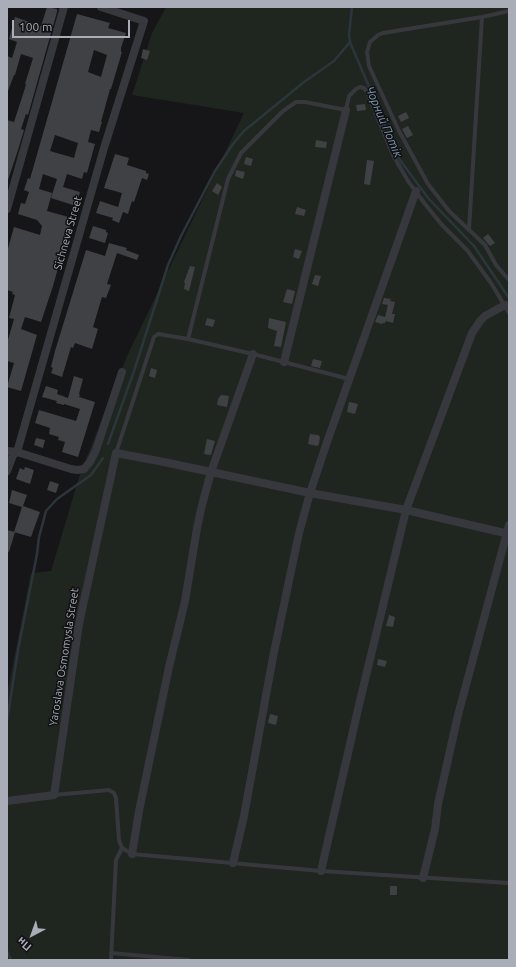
<!DOCTYPE html>
<html>
<head>
<meta charset="utf-8">
<style>
	body { margin:0 }
	#map { position:relative; width:516px; height:967px; overflow:hidden; background:#161618; font-family:Ubuntu,sans-serif }
	canvas { display:block }
	.frame { position:absolute; inset:0; border:8px solid #a8adb8; pointer-events:none }
	.north { position:absolute; left:12px; top:915px; width:40px; height:40px; -webkit-text-stroke:3px #111113; paint-order:stroke; rotate:221deg; font-size:11px; font-weight:700; line-height:16px; text-align:center; color:#a8adb8 }
	.north::after { content:''; display:block; margin:auto; width:14px; height:18px; background:#a8adb8; clip-path:polygon(50% 0,100% 100%,50% 72%,0 100%) }
	.scale { position:absolute; left:12px; top:20px; width:118px; height:18px; box-sizing:border-box; border:2px solid #a8adb8; border-top:0; padding-left:5px; font-size:12px; line-height:14px; white-space:nowrap; color:#a8adb8; -webkit-text-stroke:3px #111113; paint-order:stroke }
</style>
</head>
<body>
<div id="map">
<canvas width="516" height="967"></canvas>
<div class="frame"></div>
<div class="north">Пн</div>
<div class="scale">100 m</div>
</div>
<script>
const ctx = document.querySelector('canvas').getContext('2d');
ctx.lineJoin = 'round';
function paint(path, color) { ctx.fillStyle = color; ctx.fill(path, 'evenodd'); }
const shape = rows => new Path2D(rows.map(r => 'M' + r).join(''));
function stroke(path, color, width, dash) { ctx.strokeStyle = color; ctx.lineWidth = width; ctx.lineCap = dash ? 'butt' : 'round'; ctx.setLineDash(dash || []); ctx.stroke(path); }
function write(font, color, halo, rows, align = 'center') {
  ctx.font = font + ' Ubuntu,sans-serif'; ctx.lineWidth = 3; ctx.setLineDash([]); ctx.textBaseline = 'middle'; ctx.strokeStyle = halo; ctx.fillStyle = color; for (const [text, x, y, turn = 0] of rows) {
    ctx.save(); ctx.translate(x, y); ctx.rotate((+turn || 0) * Math.PI / 180); ctx.textAlign = isNaN(turn) ? turn : align; if (halo) ctx.strokeText(text, 0, 0); ctx.fillText(text, 0, 0); ctx.restore();
  }
}
paint(shape([
	[166,7,509,7,509,960,9,960,7,954,7,694,31,573,51,571,80,474,128,354,244,113,132,95,152,33]
]), '#1e261f');
stroke(shape([
	[352,7,349,35,350,42,400,160,428,198,474,246,509,298],
	[108,444,134,371,168,265,181,236,215,171,233,144,244,131,304,82,334,61,350,42],
	[7,721,18,650,37,554,39,537,46,511,57,499,91,475,103,458],
	[7,951,11,960]
]), '#2c353c', 2.5);
paint(shape([
	[47,7,57,9,57,12,28,115,26,114,21,129,24,130,18,150,8,180,7,180,7,120,14,122,25,88,26,84,25,84,33,58,21,54,15,75,14,75,8,91,7,91,7,56,12,58,17,42,9,39,15,17,41,26],
	[77,14,110,23,108,28,126,33,121,48,121,52,122,52,111,89,110,89,101,122,102,122,99,132,91,130,88,142,95,144,87,173,84,172,82,179,67,174,63,187,80,192,76,206,51,198,57,179,43,174,39,189,52,193,47,211,72,218,53,286,41,322,25,317,21,329,37,335,21,391,7,387,14,363,7,361,7,343,14,319,9,318,15,295,12,294,13,292,7,290,7,252,14,227,40,235,42,226,37,220,18,214,21,203,25,204,29,192,24,190,28,178,30,179],
	[94,50,107,55,101,77,88,72],
	[55,135,78,143,74,158,50,151],
	[143,49,150,51,147,60,141,58],
	[365,104,366,110,357,111,356,105],
	[406,112,409,118,401,122,398,116],
	[408,126,413,135,407,138,402,129],
	[316,140,327,142,326,148,315,147],
	[115,154,129,158,127,165,146,171,146,173,149,174,147,180,142,178,134,202,132,201,128,214,123,212,119,223,112,220,113,218,96,213,100,201,118,207,122,193,104,188],
	[246,157,253,159,251,166,244,164],
	[367,160,374,161,370,185,364,184],
	[236,170,245,172,243,179,235,176],
	[217,183,222,187,218,195,212,191],
	[297,207,306,210,304,216,295,214],
	[93,226,106,230,106,232,108,233,105,243,89,238],
	[488,234,495,243,490,246,483,238],
	[109,243,127,248,126,250,139,255,137,260,117,253,107,284,111,285,106,298,102,297,93,327,98,329,92,349,75,343,73,348,71,347,62,377,51,373,53,368,51,367,55,351,86,250,105,256],
	[295,249,302,251,299,259,293,257],
	[190,266,195,267,189,291,184,289,185,283,184,282],
	[315,275,321,276,318,286,312,284],
	[287,289,295,291,292,304,283,302],
	[384,298,391,299,390,301,395,302,392,314,395,314,393,323,386,321,385,323,383,323,382,324,375,322,378,315,385,317,388,305,382,304],
	[207,318,215,320,213,327,205,325],
	[269,318,286,322,281,347,274,346,277,331,268,328],
	[313,359,322,361,320,368,311,366],
	[151,368,157,370,155,378,149,376],
	[74,376,83,379,79,394,80,395,79,397,95,402,78,457,62,452,65,442,58,440,59,437,49,434,50,428,35,423,39,410,76,421,80,409,64,404,64,405,56,403,57,401,42,397,46,386,58,390,57,394,68,398],
	[221,395,229,396,227,407,217,405,218,399],
	[349,402,358,404,355,414,347,412],
	[310,434,318,435,320,437,319,444,317,446,308,444],
	[36,438,45,440,43,448,34,445],
	[207,439,215,441,211,455,204,454],
	[25,467,34,470,30,484,16,479,20,468,24,470],
	[50,481,59,484,56,493,47,490],
	[12,490,27,495,23,506,40,512,31,537,14,532,22,507,9,503],
	[7,530,15,532,9,552,7,551],
	[389,615,395,617,393,627,386,626],
	[378,659,387,661,385,667,377,665],
	[270,714,278,716,276,725,268,723],
	[390,886,397,886,397,895,390,895]
]), '#404145');
stroke(shape([
	[509,11,482,17,383,33,378,35,370,42,367,52,369,66,399,131,428,184,449,211,485,245,496,265,509,280],
	[469,229,482,17],
	[188,339,228,179,241,153,283,111,296,102,305,102,346,110,349,96,356,89,360,87,364,88,367,92,393,155,408,181,425,204,442,225,467,250,491,283,509,313],
	[116,453,154,337,158,334,188,339,253,354,349,379],
	[54,795,109,790,114,793,116,798,119,840,122,848,132,854,321,871,509,883],
	[111,953,189,960],
	[111,960,116,860,122,848]
]), '#37383d', 4);
stroke(shape([
	[7,209,64,7],
	[284,362,346,110],
	[7,451,17,452,71,469,77,470,84,469,90,462,96,450,122,372],
	[7,471,13,455,17,452,104,148,144,21,101,7],
	[7,801,54,795,79,624,116,453,164,462,310,493,406,510,509,534],
	[132,854,139,811,169,667,185,601,197,528,202,505,211,472,253,354],
	[233,863,244,816,273,657,299,533,310,493,327,442,416,191],
	[321,871,359,705,406,510,472,333,480,321,485,316,505,305],
	[423,878,435,829,438,804,458,715,509,525]
]), '#37383d', 8);
write('11px', '#a8adb8', '#111113', [
	["Sichneva Street",68,233,-74],
	["Yaroslava Osmomysla Street",64,657,-81]
]);
write('italic 12px', '#7f9bb3', '#111113', [
	["Чорний Потік",384,122,67]
]);
</script>
</body>
</html>
